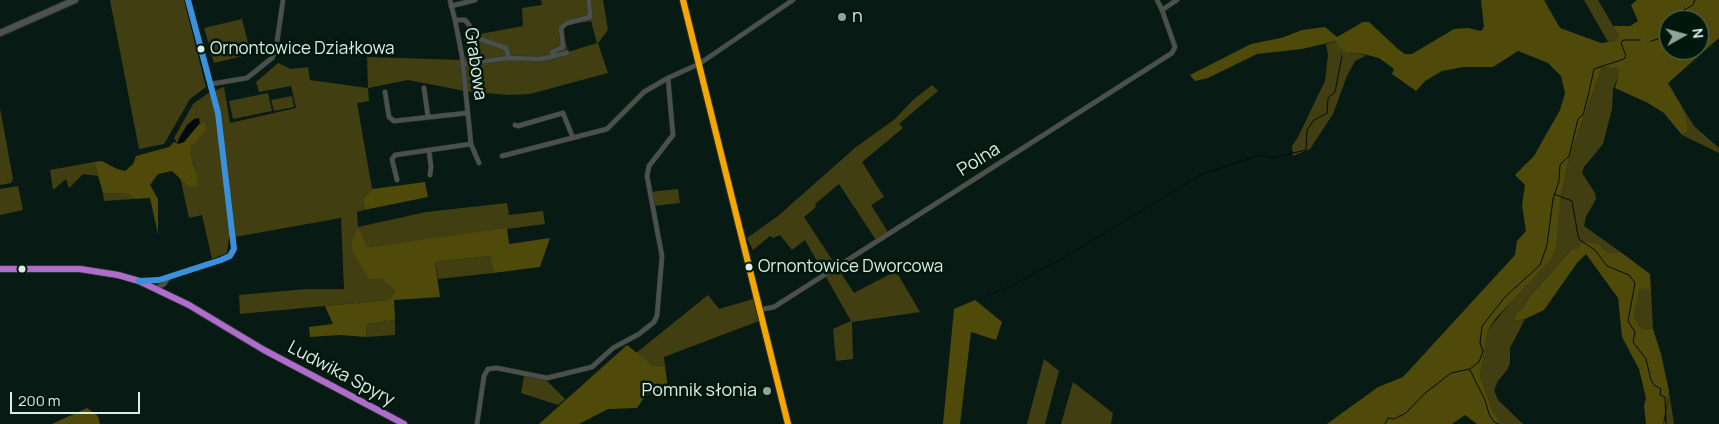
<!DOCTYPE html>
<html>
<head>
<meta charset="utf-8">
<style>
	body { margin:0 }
	#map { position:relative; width:1719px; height:424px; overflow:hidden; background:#081a14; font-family:Manrope,sans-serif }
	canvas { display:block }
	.north { position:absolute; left:1659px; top:10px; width:50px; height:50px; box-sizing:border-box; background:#00170e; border:1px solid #576d64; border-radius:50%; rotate:83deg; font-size:14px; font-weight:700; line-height:20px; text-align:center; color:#daeee5 }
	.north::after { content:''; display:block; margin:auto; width:18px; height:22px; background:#90a49c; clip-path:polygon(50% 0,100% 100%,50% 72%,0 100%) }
	.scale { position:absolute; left:10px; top:392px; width:130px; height:22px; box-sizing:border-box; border:2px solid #daeee5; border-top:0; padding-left:6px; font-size:15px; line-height:18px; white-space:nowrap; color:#daeee5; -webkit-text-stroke:4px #00170e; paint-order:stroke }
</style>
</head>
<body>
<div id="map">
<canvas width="1719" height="424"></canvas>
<div class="north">N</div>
<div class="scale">200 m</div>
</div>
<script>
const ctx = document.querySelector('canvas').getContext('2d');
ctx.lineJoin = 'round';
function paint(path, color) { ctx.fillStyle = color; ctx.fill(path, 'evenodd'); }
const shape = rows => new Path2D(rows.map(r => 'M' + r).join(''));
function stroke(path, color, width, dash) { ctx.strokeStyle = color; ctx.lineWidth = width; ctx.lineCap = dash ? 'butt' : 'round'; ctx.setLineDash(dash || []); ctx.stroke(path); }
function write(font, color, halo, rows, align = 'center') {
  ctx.font = font + ' Manrope,sans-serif'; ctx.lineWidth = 5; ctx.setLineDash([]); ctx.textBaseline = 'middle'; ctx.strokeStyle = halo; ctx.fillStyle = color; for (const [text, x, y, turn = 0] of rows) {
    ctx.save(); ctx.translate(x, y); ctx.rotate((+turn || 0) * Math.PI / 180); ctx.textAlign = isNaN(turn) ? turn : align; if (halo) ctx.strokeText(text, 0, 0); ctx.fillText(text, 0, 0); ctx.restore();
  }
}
paint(shape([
	[110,0,184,0,206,87,190,99,164,144,139,149],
	[541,0,603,0,608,30,598,43,608,73,530,94,508,95,465,91,408,80,368,88,369,101,357,103,372,189,363,199,364,210,357,212,358,227,426,212,507,203,509,215,543,211,545,224,368,247,358,228,380,278,397,290,388,300,240,314,239,295,306,289,344,289,341,218,229,238,227,253,212,259,202,215,189,218,180,177,189,187,196,171,192,162,191,147,197,138,195,127,184,142,178,144,174,138,193,104,207,94,224,87,230,123,296,108,291,86,259,92,256,82,278,63,291,69,308,67,310,80,368,88,367,57,463,60,467,54,464,37,523,26,522,8,542,5],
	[591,21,597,43,568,52,562,26],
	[1584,0,1598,0,1619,36,1615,41,1608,42],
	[242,19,251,54,214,63,204,28],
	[1337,41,1347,53,1367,55,1355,61,1347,76,1333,114,1310,149,1293,156,1292,146,1298,137,1325,81,1328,55,1326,44],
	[1602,67,1621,69,1613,89,1612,109,1603,144,1584,167,1582,173,1595,193,1596,199,1586,217,1584,226,1622,253,1608,253,1599,244,1571,250,1529,297,1523,308,1515,314,1514,321,1525,319,1510,348,1510,363,1507,370,1498,381,1494,390,1498,400,1523,424,1501,424,1492,409,1480,376,1488,330,1514,298,1560,201,1569,158],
	[932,85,938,91,899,124,903,128,862,162,884,197,871,205,888,232,876,240,839,184,815,204,816,207,804,217,854,293,896,271,920,312,852,322,853,359,836,361,833,329,851,321,805,240,792,250,780,235,773,238,770,236,753,250,747,238,778,216,856,147,895,119,913,100],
	[268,93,272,111,233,119,229,101],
	[292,96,294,107,274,111,271,100],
	[1681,105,1694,126,1719,148,1719,153,1682,135,1688,131],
	[0,108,13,179,11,183,0,185],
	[94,162,98,176,83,174,69,188,66,179,53,190,50,170],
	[18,186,23,210,0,215,0,189],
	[678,189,680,203,653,206,650,192],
	[103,193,128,194,134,199,104,201],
	[490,256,493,273,438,279,435,262],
	[1640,287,1651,290,1653,329,1641,328,1634,317],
	[708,295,719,309,753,299,759,321,664,357,665,366,652,365,636,353],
	[395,320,395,335,366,337,367,324],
	[1044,359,1059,371,1045,424,1027,424],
	[524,376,546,380,565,399,558,405,521,393],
	[1073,382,1113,413,1111,424,1061,424],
	[1669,391,1674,424,1663,424,1665,420]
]), '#413e11');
paint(shape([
	[1481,0,1544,0,1560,28,1601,43,1615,41,1619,36,1613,26,1630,26,1638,21,1631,5,1637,0,1719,0,1719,38,1668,83,1681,105,1686,119,1688,131,1682,135,1664,113,1648,103,1615,88,1620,69,1602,67,1569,158,1560,201,1556,246,1551,259,1496,318,1488,330,1480,376,1492,409,1501,424,1477,424,1465,415,1452,424,1327,424,1378,387,1403,377,1515,255,1517,241,1526,231,1522,205,1525,185,1515,175,1534,156,1560,110,1565,93,1561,76,1548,63,1518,51,1493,67,1464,67,1442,71,1425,81,1416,91,1392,74,1394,69,1379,58,1364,54,1347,53,1340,48,1336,41,1302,49,1257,54,1208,78,1195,81,1190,75,1251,44,1281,38,1302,30,1325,27,1337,37,1363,22,1369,22,1398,49,1405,54,1412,54,1454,29,1468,28,1481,31,1484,27],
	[1669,20,1699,20,1699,50,1669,50],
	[204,122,207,129,191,147,192,162,196,171,198,186,189,187,172,171,158,174,150,185,158,199,158,234,150,198,134,199,128,194,103,193,94,162,102,161,117,169,125,171,133,164,136,156,169,147,174,142,178,144,184,142,195,127],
	[425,182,428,197,364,210,363,199,372,189],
	[358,227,368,247,507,228,509,244,550,238,540,267,493,273,490,256,435,262,440,297,394,300,395,320,367,324,366,337,340,335,310,337,309,327,333,324,325,306,388,300,396,291,380,278,369,279,353,252,352,241],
	[1583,242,1599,244,1608,253,1622,253,1650,274,1651,290,1640,288,1634,317,1641,328,1653,329,1661,354,1669,391,1663,424,1646,424,1644,406,1646,398,1639,369,1622,337,1618,298,1586,254,1577,263,1544,310,1525,319,1514,321,1515,314,1523,308,1529,297,1571,250,1578,248],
	[975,300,1002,322,996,340,971,332,960,424,943,424,954,309],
	[627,345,652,365,665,366,668,389,646,395,637,408,608,409,579,424,539,424],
	[87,408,98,416,100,424,52,424]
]), '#4f4a0a');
paint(shape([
	[199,118,200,123,184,142,178,144,178,140,187,125,194,119]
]), '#030b0f');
stroke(shape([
	[1677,20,1682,11,1693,5,1695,0],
	[1651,41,1658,39,1669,27],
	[1554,194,1572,201,1578,236,1580,240,1595,250,1607,266,1629,275,1635,283,1628,321,1635,332,1633,342,1646,359,1651,380,1654,385,1661,389,1660,395,1665,397,1666,424],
	[979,299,1013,285,1063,258,1202,174,1261,155,1272,158,1306,150,1307,130,1313,121,1327,113,1328,98,1335,92,1342,56],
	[1470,370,1485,400,1489,414,1494,422,1499,424],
	[1385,424,1388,418,1394,419,1406,413,1424,394,1451,373,1470,369,1479,362,1483,351,1480,343,1482,326,1505,297,1540,265,1547,245,1553,199,1559,181,1560,165,1569,156,1578,119,1583,115,1589,92,1594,69,1624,59,1626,56,1621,43,1623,40,1640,40]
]), '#030b0f', 1);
const street = shape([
	[450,0,455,20,465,20,480,39,506,48,509,58],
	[1157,0,1162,10],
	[451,6,475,0],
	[552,57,552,52,563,47,561,28,567,23,590,17,589,0],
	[463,64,509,58,541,59,567,53],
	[211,84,247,78,272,58,276,49,283,0],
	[424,88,428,117],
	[385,92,389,117,394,121,467,113],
	[515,125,518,126,563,113,573,138],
	[471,144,479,163],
	[429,150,431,167,430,175],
	[502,156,607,129,644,92,668,78],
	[397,180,392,159,395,155,471,144,462,56,455,20],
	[143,281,159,280,221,260,230,256,234,249,218,113,188,0],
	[156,288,164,284,169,277],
	[759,310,774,307,1172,53,1175,47,1162,10,1177,0],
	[477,424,484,376,488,369,497,368,547,378,592,367,613,348,639,334,654,322,657,316,662,256,647,176,649,166,673,135,668,78,699,64,793,0]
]);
const secondary = shape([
	[683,0,788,424],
	[0,33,75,0],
	[0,269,80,269,118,275,139,281,189,305,264,350,404,424]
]);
stroke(street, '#273630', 5.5);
stroke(secondary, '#273630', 8);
stroke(street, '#4b504c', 4.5);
stroke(secondary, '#4d524d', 6);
stroke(shape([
	[683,0,788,424]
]), '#f7a600', 6);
stroke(shape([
	[0,269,80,269,118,275,139,281,189,305,264,350,404,424]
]), '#b06ccc', 6);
stroke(shape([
	[139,281,159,280,221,260,230,256,234,249,218,113,188,0]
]), '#3a90db', 6);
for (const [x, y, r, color] of [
	[842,17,5,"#90a49c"],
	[201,49,4.5,"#daeee5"],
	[749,267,4.5,"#daeee5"],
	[22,269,4.5,"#daeee5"],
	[767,391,5,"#90a49c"]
]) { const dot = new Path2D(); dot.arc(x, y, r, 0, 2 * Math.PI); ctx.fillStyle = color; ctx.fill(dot); stroke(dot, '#00170e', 2); }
write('17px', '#daeee5', '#00170e', [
	["Ornontowice Działkowa",210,49],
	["Ornontowice Dworcowa",758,267]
], 'left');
write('18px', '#daeee5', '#00170e', [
	["n",852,17],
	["Pomnik słonia",757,391,"right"]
], 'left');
write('18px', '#daeee5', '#00170e', [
	["Grabowa",475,64,82],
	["Polna",979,160,-32],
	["Ludwika Spyry",341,374,28]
]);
</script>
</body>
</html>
